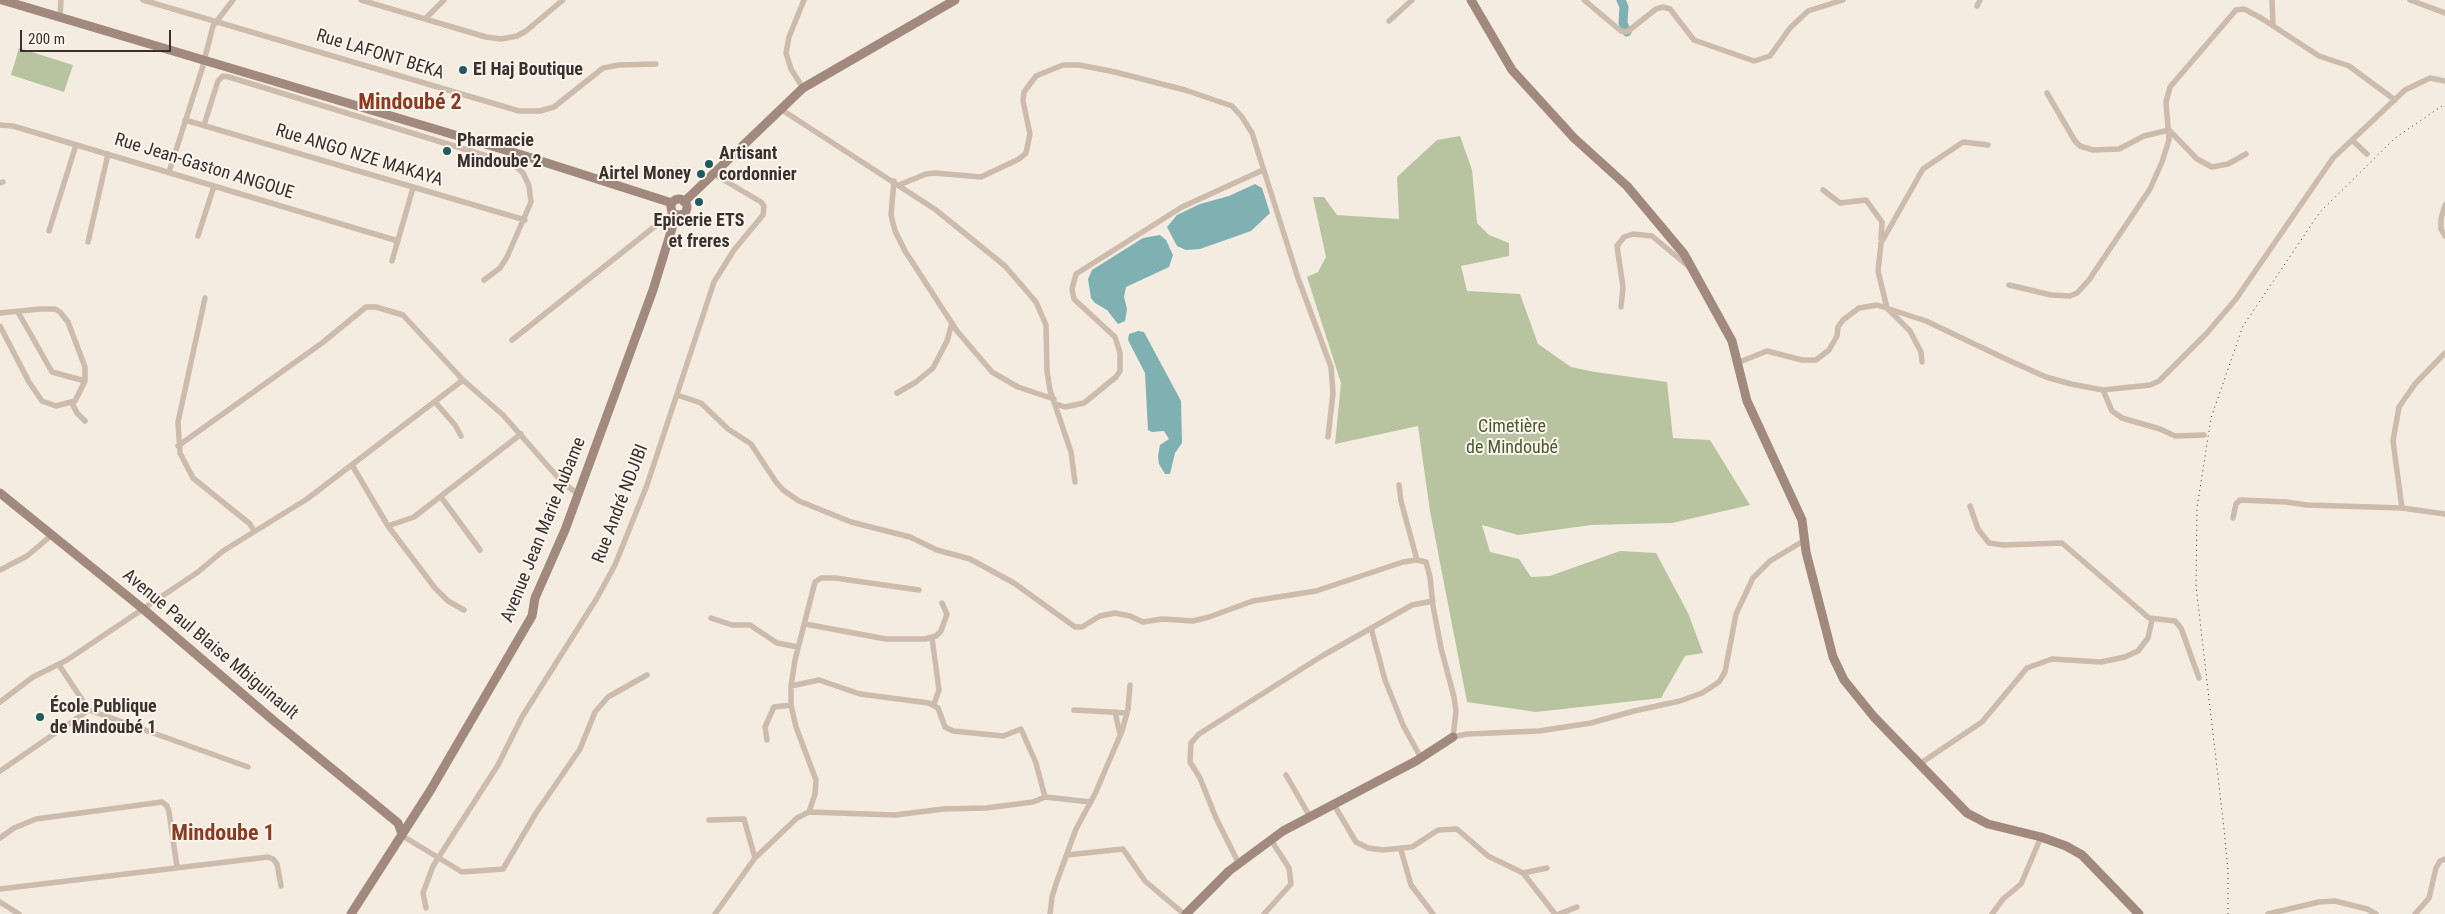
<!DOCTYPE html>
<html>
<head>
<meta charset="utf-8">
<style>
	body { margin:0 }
	#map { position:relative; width:2445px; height:914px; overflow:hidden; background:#f4ebe1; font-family:"Roboto Condensed",sans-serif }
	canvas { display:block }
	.scale { position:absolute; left:20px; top:30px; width:151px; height:22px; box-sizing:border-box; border:2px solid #3b302b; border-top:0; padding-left:6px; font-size:15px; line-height:18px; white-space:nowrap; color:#3b302b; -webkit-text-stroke:4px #fbf5ee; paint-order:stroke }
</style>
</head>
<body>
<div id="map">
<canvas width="2445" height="914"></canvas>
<div class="scale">200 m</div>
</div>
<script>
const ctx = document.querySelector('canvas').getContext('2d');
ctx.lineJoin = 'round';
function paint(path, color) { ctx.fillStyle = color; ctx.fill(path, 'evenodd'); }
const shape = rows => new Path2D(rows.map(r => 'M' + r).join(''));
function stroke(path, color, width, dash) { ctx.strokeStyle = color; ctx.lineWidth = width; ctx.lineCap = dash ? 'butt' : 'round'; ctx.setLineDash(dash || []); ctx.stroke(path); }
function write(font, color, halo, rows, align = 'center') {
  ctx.font = font + ' "Roboto Condensed",sans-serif'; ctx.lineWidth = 4; ctx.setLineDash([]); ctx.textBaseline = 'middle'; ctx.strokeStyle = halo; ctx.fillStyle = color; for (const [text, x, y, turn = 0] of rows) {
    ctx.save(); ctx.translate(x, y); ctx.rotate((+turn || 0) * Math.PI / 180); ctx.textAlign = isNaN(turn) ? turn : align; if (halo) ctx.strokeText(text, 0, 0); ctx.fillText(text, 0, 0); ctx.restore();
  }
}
paint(shape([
	[19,48,73,65,64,92,11,75],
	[1460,136,1472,170,1477,223,1489,235,1509,243,1509,256,1461,266,1467,291,1520,294,1538,344,1571,367,1595,372,1667,382,1673,438,1710,440,1750,505,1672,523,1591,525,1518,535,1482,525,1490,552,1519,559,1531,577,1550,576,1620,551,1656,553,1688,613,1703,653,1685,656,1661,698,1536,712,1467,702,1430,511,1418,426,1335,444,1341,383,1307,277,1318,272,1326,257,1313,197,1324,197,1337,215,1399,219,1397,177,1437,140]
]), '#b8c4a0');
paint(shape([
	[1255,184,1262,188,1270,213,1251,231,1200,249,1186,250,1177,246,1167,227,1177,215,1200,204,1229,196],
	[1160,235,1166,240,1173,255,1169,267,1126,287,1124,297,1127,309,1125,321,1118,324,1107,310,1095,303,1091,298,1088,279,1092,270,1143,238],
	[1138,331,1144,332,1181,401,1182,443,1175,453,1170,474,1165,474,1159,464,1158,456,1160,445,1169,439,1164,431,1152,432,1148,430,1145,373,1128,340,1129,334]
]), '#7fb0b2');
stroke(shape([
	[1621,0,1624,7,1623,23,1627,32]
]), '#7fb0b2', 9);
stroke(shape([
	[143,0,519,111,540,111,554,107,603,68,619,65,656,64],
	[361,0,486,37,501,39,517,36,526,31,563,0],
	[1584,0,1621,31,1627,32,1656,9,1663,7,1670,9,1694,40,1754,61,1770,56,1790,28,1808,11,1843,0],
	[2272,0,2273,25],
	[2410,0,2445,13],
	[1977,6,1980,0],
	[60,17,61,0],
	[425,19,444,0],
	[1389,21,1412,0],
	[803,88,791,69,786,53,789,37,804,0],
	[2047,93,2075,141,2080,146,2093,150,2119,149,2144,136,2169,130,2197,159,2212,167,2228,164,2246,154],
	[782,110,936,210,1005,266,1036,302,1046,325,1047,371,1050,390,1071,452,1075,482],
	[185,120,525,220],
	[0,125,13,126,398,241],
	[204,125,218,81,223,76,229,77,513,164,523,173,529,186,531,202,507,257,500,268,484,280],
	[2353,141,2367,154],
	[169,172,202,69,213,26,233,0],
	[894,181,891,215,895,231,905,251,957,331,992,372,1018,387,1054,399],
	[0,183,3,182],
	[899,185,926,174,935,173,981,177,1019,159,1026,153,1030,134,1023,101,1024,92,1036,76,1063,65,1079,65,1115,72,1185,90,1232,106,1242,117,1252,133,1298,278,1331,367,1333,393,1328,437],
	[1823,190,1840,203,1866,200,1882,222,1881,239],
	[2445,205,2441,219,2441,229,2445,236],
	[49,231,76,145],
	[198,236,214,186],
	[88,242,108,154],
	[392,261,413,188],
	[2009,285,2051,295,2070,296,2077,293,2089,280,2150,189,2162,162,2169,140,2166,102,2170,87,2236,10,2244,9,2261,18,2319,56,2349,66,2395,100],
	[205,298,178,422,180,453,193,478,250,524,254,531],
	[1621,307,1623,287,1617,246,1624,237,1633,234,1652,236,1688,266],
	[18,312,52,372,85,381],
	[0,313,40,309,55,309,60,312,68,322,85,367,85,381,75,401,56,406,42,401,29,382,0,326],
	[512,340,673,212],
	[1922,362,1921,352,1910,331,1887,308,1878,271,1881,243,1923,169,1963,142,1988,145],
	[1737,363,1767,351,1802,360,1816,360,1829,350,1837,336,1838,327,1843,320,1859,308,1877,305,1926,321,2008,360,2046,377,2071,384,2103,390,2150,385,2159,381,2206,334,2236,299,2333,158,2405,90,2430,78,2445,81],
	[2103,390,2112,411,2122,418,2160,429,2175,436,2204,435],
	[897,393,916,382,933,368,947,341,952,323],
	[677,395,701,403,728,429,751,444,776,482,783,490,799,501,851,522,910,537,937,550,970,559,1014,583,1075,627,1082,627,1100,616,1115,613,1130,616,1143,622,1162,619,1193,621,1209,617,1253,601,1316,591,1403,562,1417,560,1426,562,1430,577,1433,606,1441,648,1454,697,1456,711,1453,737,1467,734,1539,731,1591,723,1634,711,1680,701,1702,693,1719,682,1725,672,1736,614,1753,578,1770,561,1805,540],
	[72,403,77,413,85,421],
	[436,403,455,425,461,436],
	[1056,404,1065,407,1084,403,1116,377,1120,371,1120,353,1115,337,1074,299,1072,289,1076,274,1182,207,1263,170],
	[178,446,322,343,366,307,376,307,403,315,463,380,503,415,562,482,578,494],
	[352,465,388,526,435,588,448,601,464,610],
	[1399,485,1401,501,1417,560],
	[441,497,480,550],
	[1970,506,1978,529,1989,543,2003,545,2062,543,2149,618,2175,621,2181,628,2199,678],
	[2402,508,2393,441,2399,407,2415,384,2445,353],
	[2233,518,2236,504,2240,500,2286,502,2307,505,2402,508,2445,514],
	[388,526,414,517,521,434],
	[0,570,27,556,52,535],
	[711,618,732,625,750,625,777,643,798,647],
	[805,624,886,639,925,639,936,636,941,631,947,614,942,603],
	[1371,628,1385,680,1403,725,1421,758],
	[932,638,939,690,934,704],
	[59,665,89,710,248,767],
	[791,686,819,680,860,694,929,703,938,708,945,727,953,731,1003,736,1021,729,1036,763,1045,797],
	[0,702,33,677,67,660,198,572,223,551,307,499,463,380],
	[1074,710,1127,713],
	[1115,712,1120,734],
	[767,740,765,727,774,707,791,705],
	[1918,765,1982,722,2027,668,2052,659,2101,662,2125,657,2138,651,2148,638,2152,620],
	[0,771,89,710],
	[1286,775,1309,815],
	[1333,803,1356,842,1368,848,1383,850,1412,847,1438,830,1457,829,1488,856,1523,873,1555,914],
	[809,812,815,794,816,780,796,727,791,705,791,686,795,660,815,582,821,578,835,578,919,590],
	[709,820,744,819,755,858],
	[401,835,462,872,503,869,536,813,580,749,595,712,608,697,647,675],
	[0,838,14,828,36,819,162,802,167,806,169,812,177,867],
	[1401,850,1411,885,1433,914],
	[1067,855,1123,849,1145,881,1184,914],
	[1239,864,1216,818,1200,778,1190,762,1191,743,1199,734,1322,656,1412,605,1433,601],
	[1523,873,1547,868],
	[0,889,268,857,273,859,277,864,281,886],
	[0,902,19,914],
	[426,908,423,893,433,866,498,765,522,717,597,598,615,565,647,485,714,282,734,250,763,215,764,206,761,202,712,173],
	[715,914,755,858,797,818,809,812,895,815,943,809,986,808,1033,802,1045,797,1091,802],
	[1050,914,1052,897,1057,881,1076,829,1095,794,1122,731,1128,709,1130,685],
	[1264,914,1291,884,1289,868,1271,840],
	[1559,914,1577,907],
	[1992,914,2003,899,2021,884,2041,837],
	[2268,914,2319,902,2335,901,2367,909,2376,914],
	[2415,914,2429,898,2436,868,2440,861,2445,859]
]), '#cdbbac', 5.5);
stroke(shape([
	[2,0,522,155,672,203],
	[1471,0,1512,70,1574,138,1627,186,1684,254,1732,341,1747,401,1802,520,1806,552,1833,657,1844,680,1874,717,1967,813,1988,824,2041,837,2066,846,2082,855,2139,914],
	'671 207a8 8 0 1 1 16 0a8 8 0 1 1-16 0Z',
	[684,202,803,88,955,0],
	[0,493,142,608,274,721,398,823,402,834],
	[351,914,430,791,532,616,535,598,565,530,653,290,673,225,679,215],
	[1186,914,1229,871,1283,831,1416,761,1453,737]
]), '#a18a7d', 9);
stroke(shape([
	[2228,914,2228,871,2224,829,2196,586,2197,508,2211,418,2243,326,2320,212,2395,138,2445,104]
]), '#3b302b', 1, [1, 4]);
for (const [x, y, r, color] of [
	[463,70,5,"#1f5a5e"],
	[447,151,5,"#1f5a5e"],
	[709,164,5,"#1f5a5e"],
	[701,174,5,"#1f5a5e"],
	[699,202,5,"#1f5a5e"],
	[40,717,5,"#1f5a5e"]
]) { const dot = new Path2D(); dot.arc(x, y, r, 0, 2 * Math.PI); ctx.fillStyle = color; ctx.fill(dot); stroke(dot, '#fbf5ee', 2); }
write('18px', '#3b302b', '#fbf5ee', [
	["Rue LAFONT BEKA",380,55,17],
	["Rue ANGO NZE MAKAYA",359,156,17],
	["Rue Jean-Gaston ANGOUE",204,167,17],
	["Rue André NDJIBI",621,504,-69],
	["Avenue Jean Marie Aubame",544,530,-68],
	["Avenue Paul Blaise Mbiguinault",210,645,40]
]);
write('bold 18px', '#3b302b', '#fbf5ee', [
	["El Haj Boutique",473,70],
	["Pharmacie",457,141],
	["Mindoube 2",457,162],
	["Artisant",719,154],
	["cordonnier",719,175],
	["Airtel Money",691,174,"right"],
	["Epicerie ETS",699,221,"center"],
	["et freres",699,242,"center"],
	["École Publique",50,707],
	["de Mindoubé 1",50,728]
], 'left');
write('18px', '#4a5a2e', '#fbf5ee', [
	["Cimetière",1512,427],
	["de Mindoubé",1512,448]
]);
write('bold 22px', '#8c3b22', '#fbf5ee', [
	["Mindoubé 2",410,103],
	["Mindoube 1",223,834]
]);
</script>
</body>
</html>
